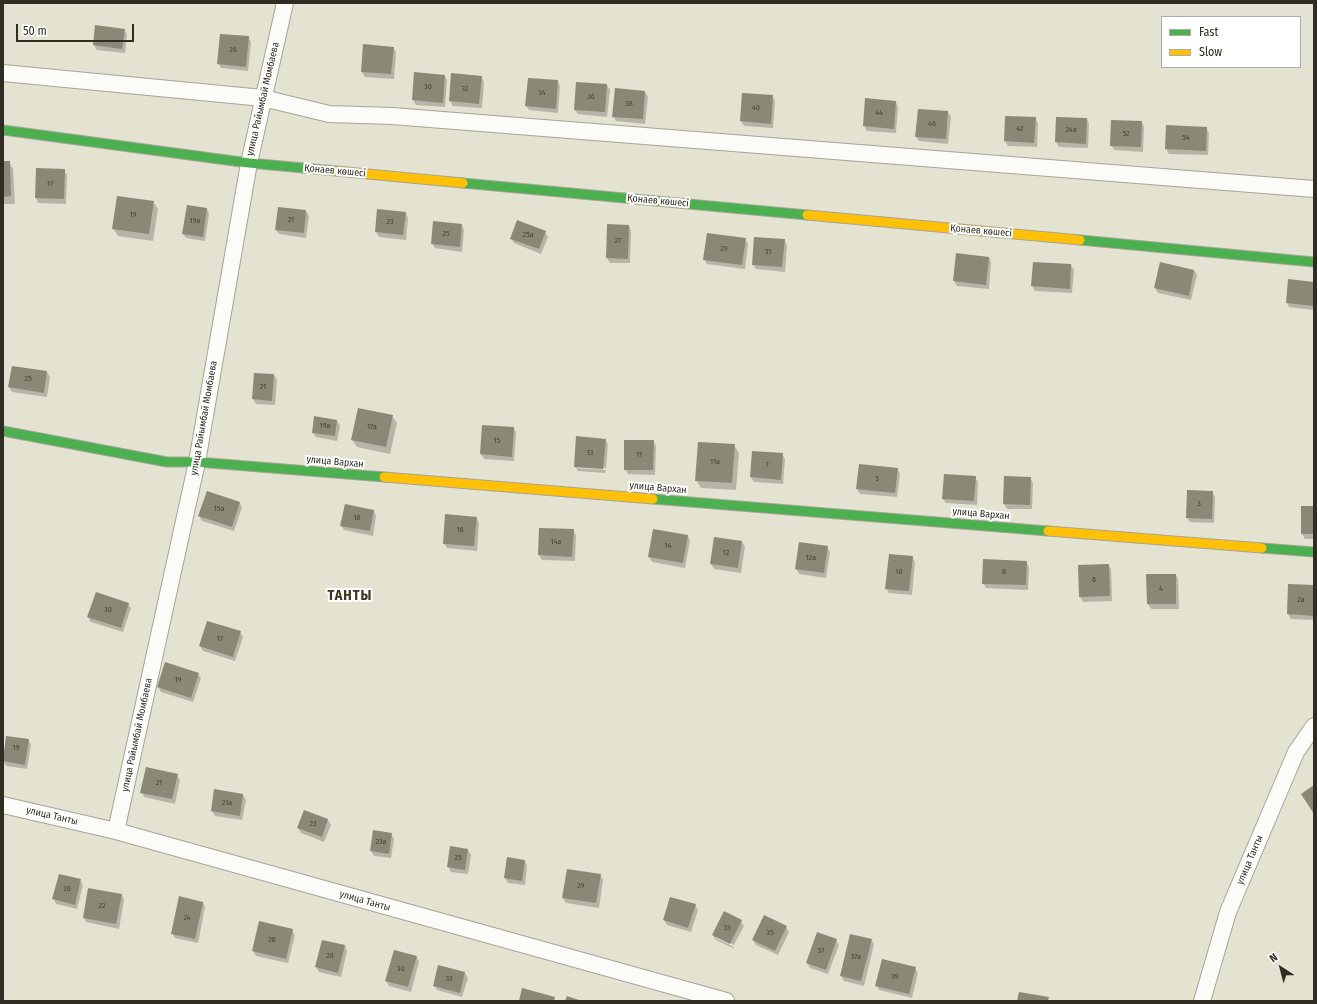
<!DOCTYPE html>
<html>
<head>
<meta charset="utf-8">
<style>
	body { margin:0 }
	#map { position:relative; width:1317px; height:1004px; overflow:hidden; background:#e4e2d1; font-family:"Fira Sans Condensed",sans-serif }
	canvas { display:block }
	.frame { position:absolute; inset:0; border:4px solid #2f2d21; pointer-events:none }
	.legend { position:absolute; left:1161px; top:16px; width:140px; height:52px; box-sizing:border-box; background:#fff; border:1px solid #acaba6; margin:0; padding:5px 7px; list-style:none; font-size:12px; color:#2f2d21 }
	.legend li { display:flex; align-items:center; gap:8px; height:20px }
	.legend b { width:20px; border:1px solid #acaba6 }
	.north { position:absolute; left:1261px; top:948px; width:40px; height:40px; -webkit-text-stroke:3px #fff; paint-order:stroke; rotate:324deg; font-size:11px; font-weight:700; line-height:16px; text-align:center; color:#2f2d21 }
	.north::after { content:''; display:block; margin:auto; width:14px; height:18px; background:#2f2d21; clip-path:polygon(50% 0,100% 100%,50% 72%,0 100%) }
	.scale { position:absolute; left:16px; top:24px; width:118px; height:18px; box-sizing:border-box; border:2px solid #2f2d21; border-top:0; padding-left:5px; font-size:12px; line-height:14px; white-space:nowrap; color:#2f2d21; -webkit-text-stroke:3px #fff; paint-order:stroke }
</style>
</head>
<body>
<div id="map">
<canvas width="1317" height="1004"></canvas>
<div class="frame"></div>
<ul class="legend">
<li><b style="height:5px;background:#4caf50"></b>Fast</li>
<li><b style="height:5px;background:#ffc107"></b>Slow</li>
</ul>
<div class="north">N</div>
<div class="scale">50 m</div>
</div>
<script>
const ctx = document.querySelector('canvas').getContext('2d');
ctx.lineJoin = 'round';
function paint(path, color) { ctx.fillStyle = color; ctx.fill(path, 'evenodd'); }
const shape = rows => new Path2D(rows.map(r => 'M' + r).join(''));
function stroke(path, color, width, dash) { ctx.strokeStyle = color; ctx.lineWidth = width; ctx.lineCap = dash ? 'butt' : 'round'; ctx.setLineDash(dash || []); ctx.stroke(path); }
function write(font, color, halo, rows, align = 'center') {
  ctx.font = font + ' "Fira Sans Condensed",sans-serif'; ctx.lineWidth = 4; ctx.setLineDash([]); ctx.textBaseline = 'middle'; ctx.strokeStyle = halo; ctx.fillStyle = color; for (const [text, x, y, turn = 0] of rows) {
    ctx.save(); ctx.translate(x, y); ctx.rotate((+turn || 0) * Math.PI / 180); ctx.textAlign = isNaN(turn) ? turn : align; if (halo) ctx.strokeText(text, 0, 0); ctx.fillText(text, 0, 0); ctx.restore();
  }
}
paint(shape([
	[124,30,127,34,125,53,97,50,94,45],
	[248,37,251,42,248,71,221,68,218,63],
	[393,48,396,52,394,79,365,77,362,72],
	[452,74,481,77,484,82,482,108,453,106,450,101],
	[444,75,447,80,445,107,416,105,413,100],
	[558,81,560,86,558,113,529,110,526,106],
	[607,85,610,90,607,117,578,114,575,110],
	[645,92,648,97,645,124,616,121,613,116],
	[772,96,775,101,773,128,744,126,741,121],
	[896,102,898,107,896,133,867,131,864,126],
	[948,112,951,117,948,144,919,141,916,136],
	[1035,118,1038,123,1037,147,1008,146,1005,141],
	[1087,119,1089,124,1088,148,1059,147,1056,142],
	[1142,122,1144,127,1143,152,1114,150,1111,145],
	[1206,128,1209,133,1208,155,1169,154,1166,149],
	[3,162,9,162,13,169,15,204,3,204],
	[64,170,67,175,66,204,38,203,36,198],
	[153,202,158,209,153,241,118,236,113,228],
	[207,209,209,214,205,241,186,238,183,234],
	[306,211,309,216,306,238,279,234,276,230],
	[406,213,408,218,406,240,379,237,376,232],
	[462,225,464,230,462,252,435,248,432,243],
	[629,226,631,231,630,263,610,263,607,258],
	[545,232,548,237,541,254,514,243,511,238],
	[745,239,748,244,745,269,707,264,704,259],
	[784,240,787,245,785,272,756,269,753,264],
	[989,257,991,262,989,289,957,286,954,281],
	[1161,263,1194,270,1197,275,1191,300,1158,293,1155,288],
	[1071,265,1074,270,1072,293,1035,291,1032,286],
	[1314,283,1314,310,1289,307,1287,303],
	[12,367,47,372,50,377,47,397,12,392,9,387],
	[255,374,274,375,277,380,275,405,256,404,253,399],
	[392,416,397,423,390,454,357,447,352,440],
	[337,421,340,426,337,441,316,437,313,433],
	[483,426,514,428,516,433,514,461,484,459,481,454],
	[605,440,608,444,606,468,577,466,577,468,606,470,605,473,578,471,575,466],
	[653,441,656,446,655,475,628,474,625,469],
	[734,445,739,453,736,490,701,488,696,480],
	[782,454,785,459,783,484,754,482,751,477],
	[897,469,900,474,897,497,860,494,857,489],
	[975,477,978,482,977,505,946,503,943,499],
	[1030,478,1033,483,1032,509,1007,509,1004,504],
	[1212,492,1215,497,1214,523,1190,522,1187,518],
	[239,502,242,507,234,531,202,521,199,516],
	[1314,507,1314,539,1305,539,1302,534],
	[374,511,376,516,373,536,344,530,341,525],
	[476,518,479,523,477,551,447,548,444,543],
	[573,530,576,535,575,561,542,560,539,555],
	[688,536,690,541,685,568,652,562,649,557],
	[742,542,745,547,741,573,714,569,711,564],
	[827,547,830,552,826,578,799,574,796,569],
	[912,557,915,562,912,595,889,593,886,588],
	[1026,562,1029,567,1028,590,986,588,983,583],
	[1108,565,1111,569,1112,601,1083,602,1080,597],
	[1147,575,1176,575,1178,579,1179,609,1151,609,1148,604],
	[1289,585,1314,586,1314,620,1291,619,1288,614],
	[128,604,131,608,123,632,91,622,88,617],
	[240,632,243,637,235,661,203,651,200,646],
	[198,674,201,678,193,702,161,692,158,687],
	[7,737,28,740,31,745,27,769,6,766,3,761],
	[177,775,180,780,175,804,144,797,142,792],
	[215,790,243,795,246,800,242,820,215,816,212,811],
	[304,811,328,820,331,825,324,842,301,833,298,828],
	[374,832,391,834,394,839,391,858,374,856,371,851],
	[468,850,471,855,468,874,451,872,448,867],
	[507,859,525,861,527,866,525,885,508,883,505,878],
	[600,875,603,880,599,908,566,903,563,898],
	[80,880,83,885,77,909,56,904,54,899],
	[122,895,124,900,119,929,86,922,84,917],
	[203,902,205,907,198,943,175,938,172,933],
	[695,905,698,910,691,932,667,925,664,920],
	[741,921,744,926,734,945,716,936,716,938,734,947,733,948,716,940,713,935],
	[786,927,789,932,778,955,756,945,753,940],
	[292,930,295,935,288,963,256,956,253,951],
	[836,940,839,945,828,974,810,968,807,963],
	[871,940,874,944,864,986,844,981,841,976],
	[345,946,347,951,341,977,319,972,316,967],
	[417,957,419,962,411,992,389,986,386,981],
	[915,968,918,973,912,998,879,990,876,985],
	[465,973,468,978,462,997,437,990,434,985]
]), '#0003');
paint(shape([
	[95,25,125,29,122,49,93,45],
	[220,34,249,36,246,67,217,64],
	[363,44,394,47,391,74,361,72],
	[414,72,445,75,443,103,412,100],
	[451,73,482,76,479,104,449,101],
	[528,78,558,80,556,109,525,106],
	[576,82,607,84,605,112,574,110],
	[615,88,645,91,643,119,612,117],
	[742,93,773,95,771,124,740,121],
	[865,98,896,101,894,129,863,126],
	[918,109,948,111,946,139,915,137],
	[1005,116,1036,117,1034,143,1004,141],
	[1056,117,1087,118,1086,144,1055,142],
	[1111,120,1142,121,1141,147,1110,146],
	[1166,125,1207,127,1206,151,1165,149],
	[3,161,10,161,11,196,3,197],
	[36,168,65,169,64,199,35,198],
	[117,196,154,201,149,234,112,229],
	[187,205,207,208,203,237,182,234],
	[278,207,306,210,304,233,275,230],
	[377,209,406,212,403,235,375,232],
	[517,220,546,231,539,249,510,239],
	[433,221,462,224,460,247,431,244],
	[607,224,629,225,628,259,606,258],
	[707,233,746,238,742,265,703,260],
	[754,237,785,239,782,267,752,265],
	[956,253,989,257,986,285,953,281],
	[1033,262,1071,264,1070,289,1031,286],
	[1160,262,1194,270,1189,296,1154,288],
	[1288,279,1314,282,1314,306,1286,303],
	[12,366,47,371,44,393,8,387],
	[254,373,274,374,272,401,252,399],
	[358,408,393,415,386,447,351,440],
	[314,416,337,420,335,436,312,433],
	[482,425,514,427,512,457,480,454],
	[576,436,606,439,603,469,574,467],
	[624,440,654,440,653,470,624,470],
	[698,442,735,444,732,483,695,481],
	[752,451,783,453,781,480,750,477],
	[859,464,898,468,895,493,856,489],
	[944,474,976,476,974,501,942,499],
	[1004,476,1031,477,1030,505,1003,504],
	[1187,490,1213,491,1212,519,1186,518],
	[207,491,240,502,232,527,198,516],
	[345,504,374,510,370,531,340,526],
	[1301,506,1314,506,1314,534,1301,534],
	[445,514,477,517,474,546,443,544],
	[539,528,574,529,572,557,538,555],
	[653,529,688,535,683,563,648,557],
	[714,537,742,541,738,568,710,564],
	[799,542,828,546,824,573,795,569],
	[889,554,913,556,909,591,885,589],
	[983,559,1027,561,1026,585,982,584],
	[1109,564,1110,596,1079,597,1078,565],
	[1146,574,1176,574,1176,604,1147,604],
	[1288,584,1314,585,1314,616,1287,614],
	[96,592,129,603,121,628,87,617],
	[207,621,241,631,233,657,199,646],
	[165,662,199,673,191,698,157,687],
	[6,736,29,739,25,765,3,761],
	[146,767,178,774,172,799,140,793],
	[1314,785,1314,814,1301,794],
	[214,789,243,794,240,816,211,811],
	[304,810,328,819,322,837,297,828],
	[373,830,392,833,389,854,370,851],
	[450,846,468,849,465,870,447,867],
	[507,857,525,860,522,881,504,878],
	[567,869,601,874,596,903,562,898],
	[59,874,81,879,75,905,52,899],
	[88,888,122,894,116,924,83,918],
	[179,896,203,902,195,939,171,934],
	[670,897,696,904,688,928,663,920],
	[724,911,742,920,730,944,712,935],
	[764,915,787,926,775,951,752,940],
	[259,921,293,929,286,959,252,951],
	[817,932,837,939,826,970,806,963],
	[850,934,872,939,861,981,840,976],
	[322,940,345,945,338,973,315,967],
	[394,950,417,956,408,987,385,981],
	[882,959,916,967,909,994,875,986],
	[438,965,465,972,460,993,433,986],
	[522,988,555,997,554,1001,519,1001],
	[1019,992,1049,997,1048,1001,1017,1001],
	[567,996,582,1001,565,1001]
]), '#8b8876');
const street = shape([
	[3,73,263,98,329,114,392,116,1314,189],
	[3,805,116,831,726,1001],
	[116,831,197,462,249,163,285,3],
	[1202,1001,1228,912,1296,752,1314,726]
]);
const fast = shape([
	[3,130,249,163,336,171],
	[463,183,807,215],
	[1080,240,1314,262],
	[3,431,167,462,197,462,384,477],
	[653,499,1048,531],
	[1262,548,1314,552]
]);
const slow = shape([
	[336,171,463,183],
	[807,215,1080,240],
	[384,477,653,499],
	[1048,531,1262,548]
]);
stroke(street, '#a6a497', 18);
stroke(fast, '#a6a497', 11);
stroke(slow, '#a6a497', 11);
stroke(street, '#fbfbf8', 16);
stroke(fast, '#4caf50', 9);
stroke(slow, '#ffc107', 9);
write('8px', '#464436', null, [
	["26",233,50],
	["30",428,87],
	["32",465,89],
	["34",542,93],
	["36",591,97],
	["38",629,104],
	["40",756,108],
	["44",879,113],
	["46",932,124],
	["42",1020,129],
	["24а",1071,130],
	["52",1126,134],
	["54",1186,138],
	["17",50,184],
	["19",133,215],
	["21",291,220],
	["19а",195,221],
	["23",390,222],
	["25",446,234],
	["25а",528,235],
	["27",618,241],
	["29",724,249],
	["31",768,252],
	["25",28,379],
	["21",263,387],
	["19а",325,426],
	["17а",372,427],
	["15",497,441],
	["13",590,453],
	["11",639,455],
	["11а",715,462],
	["7",767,465],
	["5",877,479],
	["3",1199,504],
	["15а",219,509],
	["18",357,518],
	["16",460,530],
	["14а",556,542],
	["14",668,546],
	["12",726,553],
	["12а",811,558],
	["10",899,572],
	["8",1004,572],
	["6",1094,580],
	["4",1161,589],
	["2а",1301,600],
	["30",108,610],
	["17",220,639],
	["19",178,680],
	["19",16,748],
	["21",159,783],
	["21а",227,803],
	["23",313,824],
	["23а",381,842],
	["25",458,858],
	["29",581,886],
	["20",67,889],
	["22",102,906],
	["24",187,918],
	["33",727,928],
	["35",770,933],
	["26",272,940],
	["37",821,951],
	["28",330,956],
	["37а",856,957],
	["30",401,969],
	["39",895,977],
	["32",449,979]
]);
write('10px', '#2f2d21', '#fff', [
	["улица Райымбай Момбаева",263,99,-77],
	["Қонаев көшесі",335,171,5],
	["Қонаев көшесі",658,201,5],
	["Қонаев көшесі",981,231,5],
	["улица Райымбай Момбаева",204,418,-80],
	["улица Вархан",335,462,5],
	["улица Вархан",658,488,5],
	["улица Вархан",981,514,5],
	["улица Райымбай Момбаева",137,735,-78],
	["улица Танты",52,816,13],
	["улица Танты",1250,860,-67],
	["улица Танты",365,901,16]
]);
ctx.letterSpacing = '1px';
write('bold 14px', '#3c381f', '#fff', [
	["ТАНТЫ",350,596]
]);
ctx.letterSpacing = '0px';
</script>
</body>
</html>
